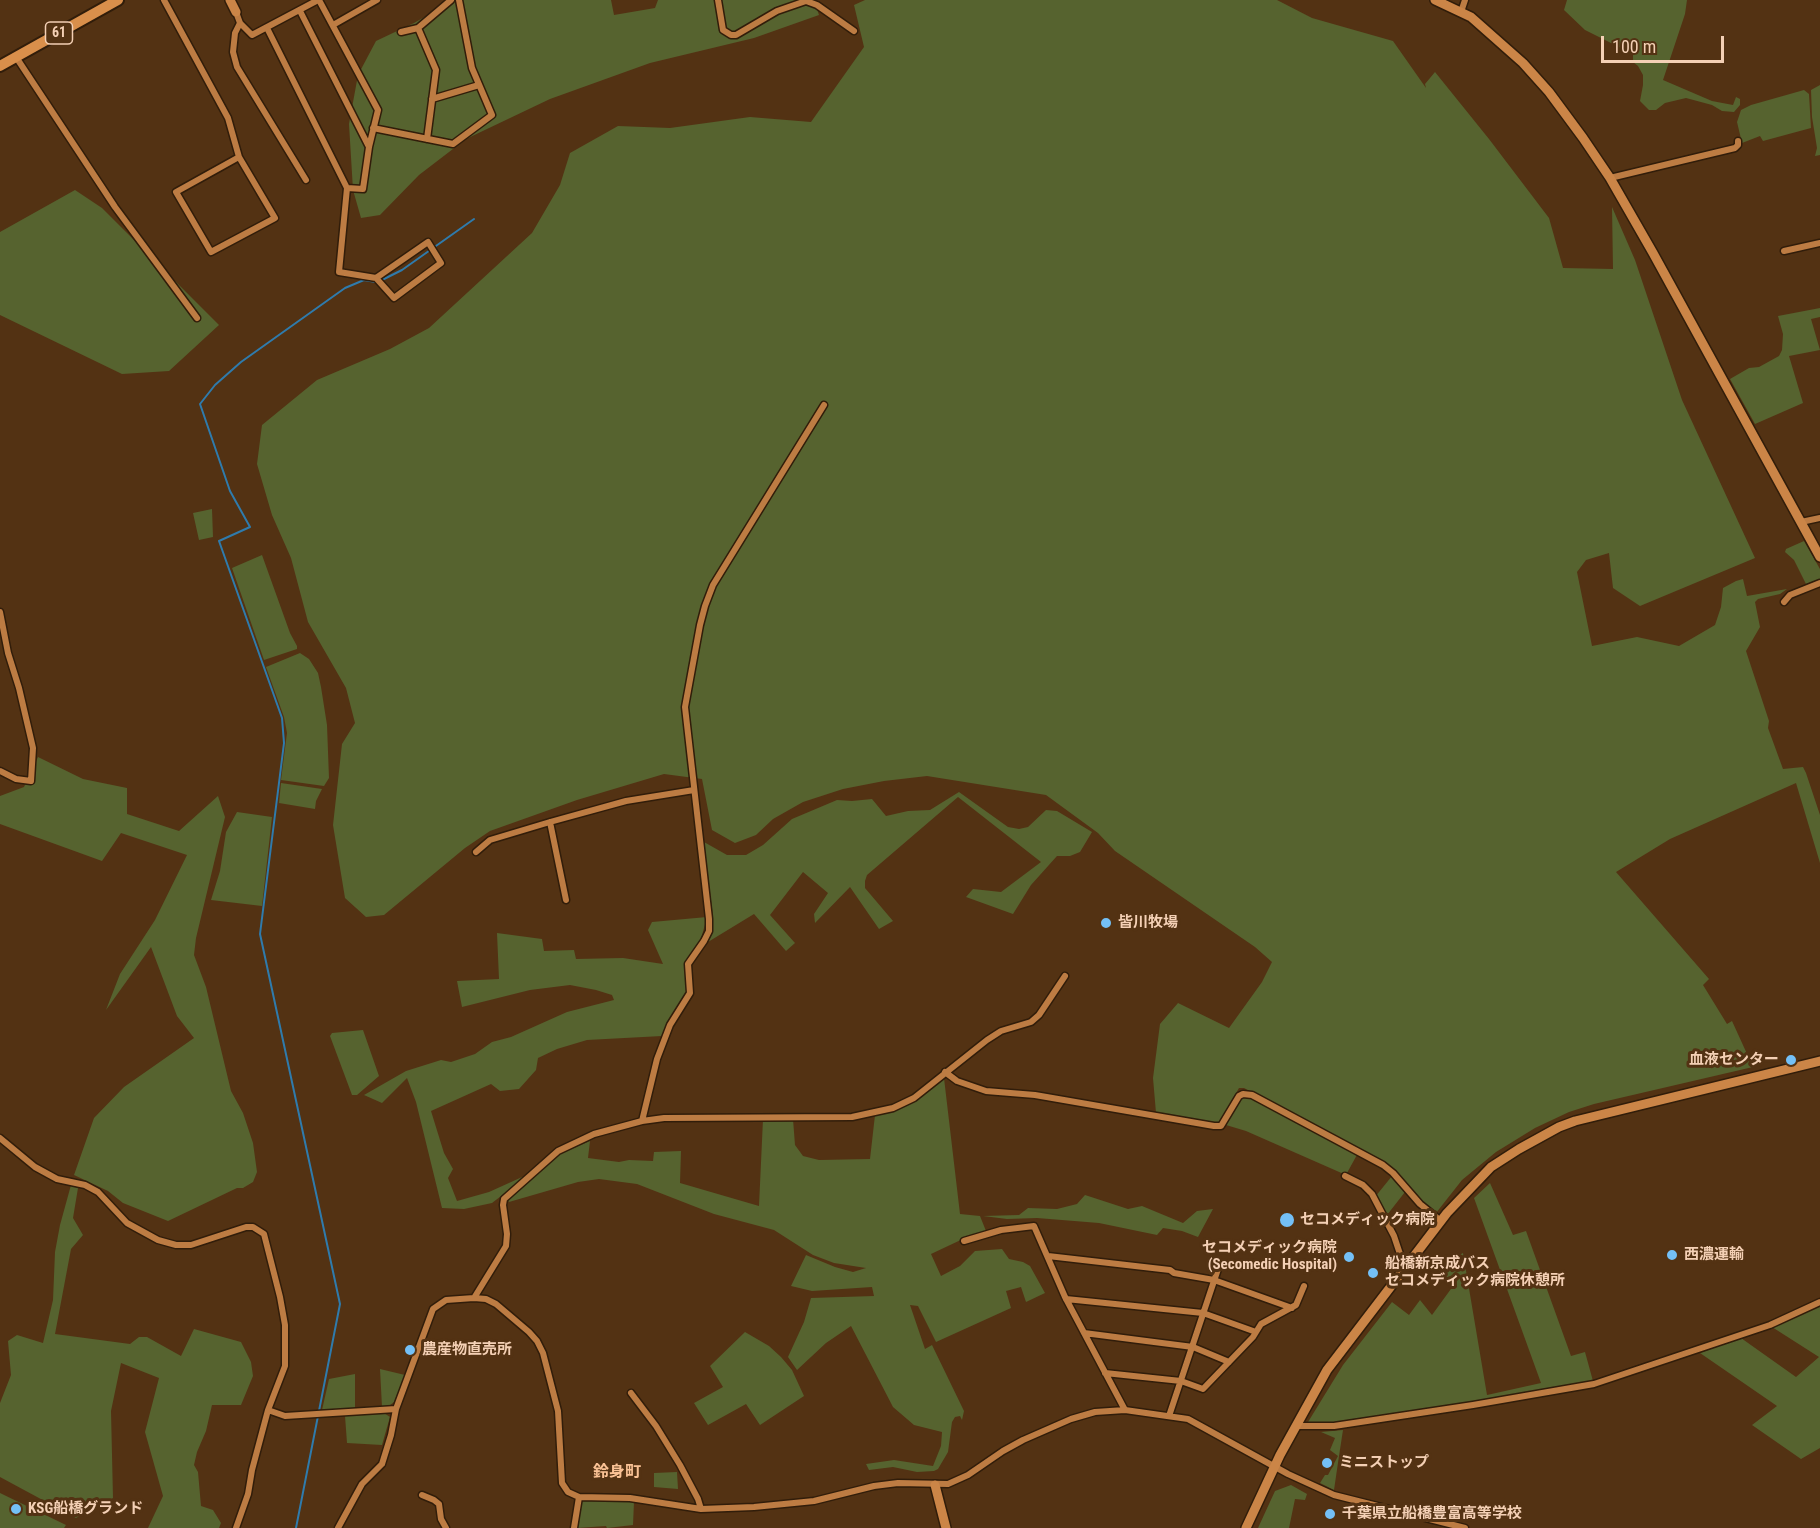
<!DOCTYPE html>
<html>
<head>
<meta charset="utf-8">
<style>
	body { margin:0 }
	#map { position:relative; width:1820px; height:1528px; overflow:hidden; background:#533213; font-family:"Roboto Condensed",sans-serif }
	canvas { display:block }
	.scale { position:absolute; left:1601px; top:36px; width:123px; height:27px; box-sizing:border-box; border:3px solid #f4d0b5; border-top:0; padding-left:8px; font-size:18px; line-height:21px; white-space:nowrap; color:#f4d0b5; -webkit-text-stroke:4px #533213; paint-order:stroke }
</style>
</head>
<body>
<div id="map">
<canvas width="1820" height="1528"></canvas>
<div class="scale">100 m</div>
</div>
<script>
const ctx = document.querySelector('canvas').getContext('2d');
ctx.lineJoin = 'round';
function paint(path, color) { ctx.fillStyle = color; ctx.fill(path, 'evenodd'); }
const shape = rows => new Path2D(rows.map(r => 'M' + r).join(''));
function stroke(path, color, width, dash) { ctx.strokeStyle = color; ctx.lineWidth = width; ctx.lineCap = dash ? 'butt' : 'round'; ctx.setLineDash(dash || []); ctx.stroke(path); }
function write(font, color, halo, rows, align = 'center') {
  ctx.font = font + ' "Roboto Condensed","Noto Sans JP",sans-serif'; ctx.lineWidth = 6; ctx.setLineDash([]); ctx.textBaseline = 'middle'; ctx.strokeStyle = halo; ctx.fillStyle = color; for (const [text, x, y, turn = 0] of rows) {
    ctx.save(); ctx.translate(x, y); ctx.rotate((+turn || 0) * Math.PI / 180); ctx.textAlign = isNaN(turn) ? turn : align; if (halo) ctx.strokeText(text, 0, 0); ctx.fillText(text, 0, 0); ctx.restore();
  }
}
paint(shape([
	[454,0,611,0,614,15,655,8,658,0,814,0,819,15,754,38,650,63,550,99,466,139,419,175,380,215,361,218,353,190,349,124,358,75,376,41,414,23],
	[865,0,1277,0,1312,18,1393,41,1426,88,1425,84,1435,72,1489,139,1549,218,1563,268,1613,269,1612,207,1635,260,1682,400,1755,558,1640,606,1613,588,1609,553,1586,560,1577,572,1592,646,1637,637,1679,646,1715,625,1721,607,1723,588,1736,581,1743,579,1747,596,1787,589,1780,594,1758,599,1755,602,1760,627,1746,651,1769,721,1768,728,1783,769,1803,767,1806,773,1820,815,1820,863,1796,783,1670,839,1616,872,1709,979,1703,985,1727,1024,1732,1021,1753,1067,1594,1104,1569,1112,1535,1128,1496,1152,1462,1180,1436,1213,1420,1200,1395,1171,1363,1152,1244,1088,1239,1088,1219,1123,1156,1113,1153,1078,1160,1024,1178,1003,1229,1028,1262,982,1272,962,1255,947,1115,851,1098,833,1046,795,927,776,884,781,843,789,803,802,773,819,756,835,735,843,712,830,702,779,664,774,577,800,490,831,465,848,384,915,366,917,345,898,333,825,342,744,355,723,346,688,308,622,291,558,272,515,257,464,262,425,317,380,390,349,429,328,532,233,560,185,570,153,618,126,670,128,750,117,811,122,864,47,854,5],
	[1567,0,1687,0,1685,14,1663,80,1712,101,1733,105,1736,97,1740,99,1740,105,1734,112,1722,111,1712,105,1686,98,1665,103,1656,110,1649,110,1640,101,1643,85,1643,75,1638,66,1633,62,1633,54,1585,30,1564,10],
	[1820,85,1820,155,1815,156,1817,148,1812,117,1811,90],
	[1804,90,1809,94,1811,128,1763,141,1760,136,1742,143,1737,122,1741,110,1751,105],
	[75,190,102,208,219,325,169,371,122,374,0,315,0,232],
	[1820,308,1820,317,1811,319,1820,350,1789,356,1803,403,1755,424,1730,379,1749,368,1759,367,1779,356,1782,350,1783,334,1778,316],
	[212,509,213,537,199,540,193,513],
	[1804,541,1820,569,1820,579,1806,584,1794,560,1785,552,1786,549],
	[262,555,290,633,297,646,297,649,264,660,232,568],
	[300,653,309,659,318,673,321,687,327,725,329,778,324,786,281,780,287,733,284,717,266,667],
	[38,757,83,779,127,788,127,814,179,831,218,796,225,817,196,938,194,955,206,987,231,1091,243,1113,253,1143,257,1172,253,1182,243,1188,237,1188,168,1221,123,1203,108,1191,74,1175,94,1118,124,1087,194,1038,177,1016,151,947,106,1010,120,974,155,920,187,855,121,833,102,861,0,824,0,796,24,787],
	[281,783,322,789,316,801,315,809,279,803],
	[959,792,1008,827,1019,829,1028,827,1046,810,1057,811,1092,832,1080,852,1070,856,1057,856,1031,885,1013,914,966,897,973,889,1001,892,1041,862,958,797,867,875,865,881,865,888,893,921,879,929,850,887,815,923,814,914,828,893,803,872,770,915,795,943,786,951,754,914,708,942,712,931,713,917,704,842,727,855,746,855,763,845,792,819,837,800,852,801,872,799,886,816,908,811,930,810],
	[237,812,272,817,262,906,211,900,220,871,226,832],
	[707,917,701,939,684,965,688,992,667,1025,662,1036,587,1040,557,1049,538,1058,536,1070,519,1089,500,1091,491,1084,431,1111,444,1153,453,1169,448,1178,457,1201,489,1192,531,1173,492,1203,464,1209,442,1208,416,1102,407,1078,382,1103,364,1095,406,1071,441,1060,451,1062,475,1054,492,1042,511,1037,567,1012,614,1000,612,995,596,990,570,985,530,990,462,1007,457,981,499,979,497,933,542,939,544,951,574,950,576,959,623,958,663,964,648,930,652,922],
	[363,1030,379,1076,357,1095,352,1095,330,1036,332,1033],
	[944,1078,960,1214,980,1216,986,1231,965,1238,931,1254,941,1276,960,1266,975,1251,1002,1249,1009,1259,1023,1262,1030,1266,1045,1293,1026,1302,1021,1287,1006,1291,1011,1308,936,1342,918,1306,910,1305,925,1349,932,1345,964,1411,962,1420,960,1416,955,1417,952,1422,948,1452,938,1469,934,1471,917,1472,893,1467,869,1470,866,1464,894,1460,933,1466,941,1446,942,1432,914,1425,893,1407,851,1326,826,1343,797,1370,788,1357,804,1322,811,1298,874,1296,872,1287,812,1291,791,1286,806,1255,835,1267,853,1272,866,1268,834,1263,813,1255,774,1230,714,1214,637,1184,599,1179,578,1182,509,1202,508,1200,560,1154,590,1141,588,1158,619,1162,629,1160,653,1161,654,1152,681,1151,680,1183,759,1206,763,1119,793,1119,795,1145,803,1156,819,1160,870,1159,875,1115,905,1106],
	[1242,1097,1250,1098,1358,1153,1347,1173,1346,1175,1246,1131,1226,1125,1236,1102],
	[1392,1176,1405,1192,1387,1215,1375,1197],
	[1490,1183,1513,1235,1526,1231,1571,1356,1585,1352,1593,1381,1545,1391,1334,1422,1308,1422,1343,1365,1392,1302,1409,1315,1420,1300,1432,1315,1456,1282,1433,1269,1463,1253,1487,1395,1541,1383,1474,1198],
	[71,1185,78,1188,73,1218,83,1235,71,1249,55,1334,130,1344,139,1337,147,1337,181,1356,194,1329,241,1342,251,1362,253,1376,241,1405,212,1405,206,1431,197,1452,194,1465,198,1472,201,1506,213,1510,221,1523,219,1528,148,1528,163,1496,145,1432,159,1378,121,1363,111,1411,113,1498,76,1518,0,1477,0,1403,11,1375,8,1341,17,1335,43,1343,53,1300,55,1252,60,1225],
	[1085,1195,1128,1209,1142,1206,1183,1223,1197,1211,1213,1209,1198,1237,1182,1231,1163,1228,1157,1235,1099,1223,1037,1218,1007,1219,983,1216,1019,1215,1028,1208,1057,1209,1077,1204],
	[1820,1305,1820,1448,1801,1459,1752,1425,1777,1406,1700,1353,1741,1338,1796,1377,1819,1357,1772,1327],
	[745,1332,769,1346,781,1357,792,1370,804,1396,760,1425,746,1404,708,1425,694,1403,723,1387,710,1366],
	[380,1369,405,1375,394,1402,389,1406,382,1407],
	[355,1374,355,1408,322,1410,329,1379],
	[384,1413,390,1417,382,1445,347,1443,345,1416],
	[1343,1430,1339,1456,1334,1490,1320,1483,1325,1475,1328,1475,1338,1456,1330,1450,1335,1438,1321,1432],
	[677,1472,678,1489,654,1487,654,1473],
	[1291,1485,1307,1494,1305,1500,1295,1499,1289,1528,1258,1528,1275,1491],
	[0,1493,66,1525,64,1528,0,1528],
	[584,1500,634,1502,633,1525,607,1528,606,1526,577,1528,581,1503]
]), '#56632f');
stroke(shape([
	[382,280,402,270,474,219],
	[296,1528,340,1304,260,934,284,743,282,718,219,541,250,527,230,491,200,404,215,385,241,362,345,288,364,280,376,282]
]), '#2f7bac', 2);
const street = shape([
	[164,0,228,118,239,157,275,218,211,252,176,192,239,157],
	[718,0,723,30,731,35,736,35,777,11,806,1,817,5,854,31],
	[300,11,369,147],
	[236,12,240,23,252,35,318,0],
	[1461,12,1465,0],
	[240,23,235,33,233,52,237,67,306,180],
	[333,25,377,0],
	[267,28,347,188,363,189,369,147,378,110,319,0],
	[418,28,436,70,427,139],
	[401,32,418,28,451,0],
	[16,57,115,207,197,318],
	[432,99,479,85],
	[373,128,453,144,492,115,472,68,459,0],
	[1610,178,1735,148,1738,145,1738,141],
	[347,188,339,272,376,278,428,242,441,263,394,298,376,278],
	[1784,251,1820,243],
	[1801,522,1820,518],
	[1784,602,1790,595,1820,583],
	[0,612,8,653,19,688,33,748,31,781,16,779,0,771],
	[550,822,566,900],
	[476,852,490,840,550,822,626,801,694,790],
	[945,1072,957,1081,986,1091,1035,1095,1214,1126,1221,1126,1239,1096,1243,1094,1252,1095,1383,1165,1393,1173,1420,1204,1441,1221],
	[642,1121,657,1059,670,1025,690,993,688,964,704,941,709,931,709,919,685,707,700,625,705,606,713,585,824,405],
	[0,1138,35,1167,57,1179,85,1185,98,1192,127,1223,158,1240,176,1245,191,1245,246,1227,253,1227,264,1234,280,1297,285,1325,285,1366,268,1410,252,1470,248,1494,236,1528],
	[1345,1176,1363,1185,1372,1194,1394,1236,1405,1269],
	[964,1241,1001,1230,1034,1226,1065,1297,1125,1410],
	[1048,1256,1170,1270,1174,1273,1214,1280,1292,1308],
	[474,1298,506,1246,507,1234,503,1205,504,1199,558,1151,594,1134,642,1121,664,1118,852,1117,893,1108,914,1098,987,1040,1001,1031,1031,1022,1039,1015,1065,976],
	[1066,1299,1203,1313,1256,1332],
	[1084,1333,1193,1347,1229,1362],
	[1105,1373,1181,1381,1203,1389,1253,1337,1261,1324,1296,1305,1304,1286],
	[631,1393,656,1426,680,1465,698,1499,701,1509],
	[268,1410,285,1416,396,1409],
	[1169,1416,1220,1263],
	[1296,1426,1334,1426,1473,1405,1594,1384,1770,1325,1820,1302],
	[422,1495,434,1500,439,1504,441,1519,446,1528],
	[338,1528,362,1484,382,1464,391,1435,396,1409,433,1309,446,1300,474,1298,486,1299,496,1304,529,1332,537,1341,543,1353,558,1411,562,1483,568,1492,579,1497,630,1498,701,1509,754,1507,814,1501,874,1486,898,1483,948,1484,968,1475,1003,1451,1023,1440,1071,1419,1095,1412,1125,1410,1188,1419,1288,1474,1334,1495,1465,1528],
	[574,1528,579,1497]
]);
const secondary = shape([
	[230,0,236,12],
	[1435,0,1471,17,1523,63,1549,92,1583,138,1610,178,1653,253,1820,557],
	[935,1485,946,1528],
	[1246,1528,1280,1455,1327,1370,1447,1213,1491,1167,1519,1149,1559,1127,1575,1121,1820,1061]
]);
const primary = shape([
	[0,66,118,0]
]);
stroke(street, '#311d0a', 9);
stroke(secondary, '#311d0a', 12);
stroke(primary, '#311d0a', 14);
stroke(street, '#bd7c43', 6);
stroke(secondary, '#cb8547', 9);
stroke(primary, '#d98f4b', 10);
for (const [x, y, r, color] of [
	[1106,923,6,"#74c0f6"],
	[1791,1060,6,"#74c0f6"],
	[1287,1220,8,"#74c0f6"],
	[1672,1255,6,"#74c0f6"],
	[1349,1257,6,"#74c0f6"],
	[1373,1273,6,"#74c0f6"],
	[410,1350,6,"#74c0f6"],
	[1327,1463,6,"#74c0f6"],
	[16,1509,6,"#74c0f6"],
	[1330,1514,6,"#74c0f6"]
]) { const dot = new Path2D(); dot.arc(x, y, r, 0, 2 * Math.PI); ctx.fillStyle = color; ctx.fill(dot); stroke(dot, '#533213', 2); }
for (const [x, y, w] of [
	[59,33,27]
]) { const box = new Path2D(); box.roundRect(x - w / 2, y - 11, w, 22, 4.5); ctx.fillStyle = '#533213'; ctx.fill(box); stroke(box, '#f4d0b5', 1.5); }
write('bold 14px', '#f4d0b5', null, [
	["61",59,33]
]);
write('bold 15px', '#f4d0b5', '#533213', [
	["皆川牧場",1118,923],
	["血液センター",1779,1060,"right"],
	["セコメディック病院",1300,1220],
	["セコメディック病院",1337,1248,"right"],
	["(Secomedic Hospital)",1337,1265,"right"],
	["西濃運輸",1684,1255],
	["船橋新京成バス",1385,1264],
	["セコメディック病院休憩所",1385,1281],
	["農産物直売所",422,1350],
	["ミニストップ",1339,1463],
	["KSG船橋グランド",28,1509],
	["千葉県立船橋豊富高等学校",1342,1514]
], 'left');
write('bold 16px', '#fac295', '#533213', [
	["鈴身町",617,1473]
]);
</script>
</body>
</html>
